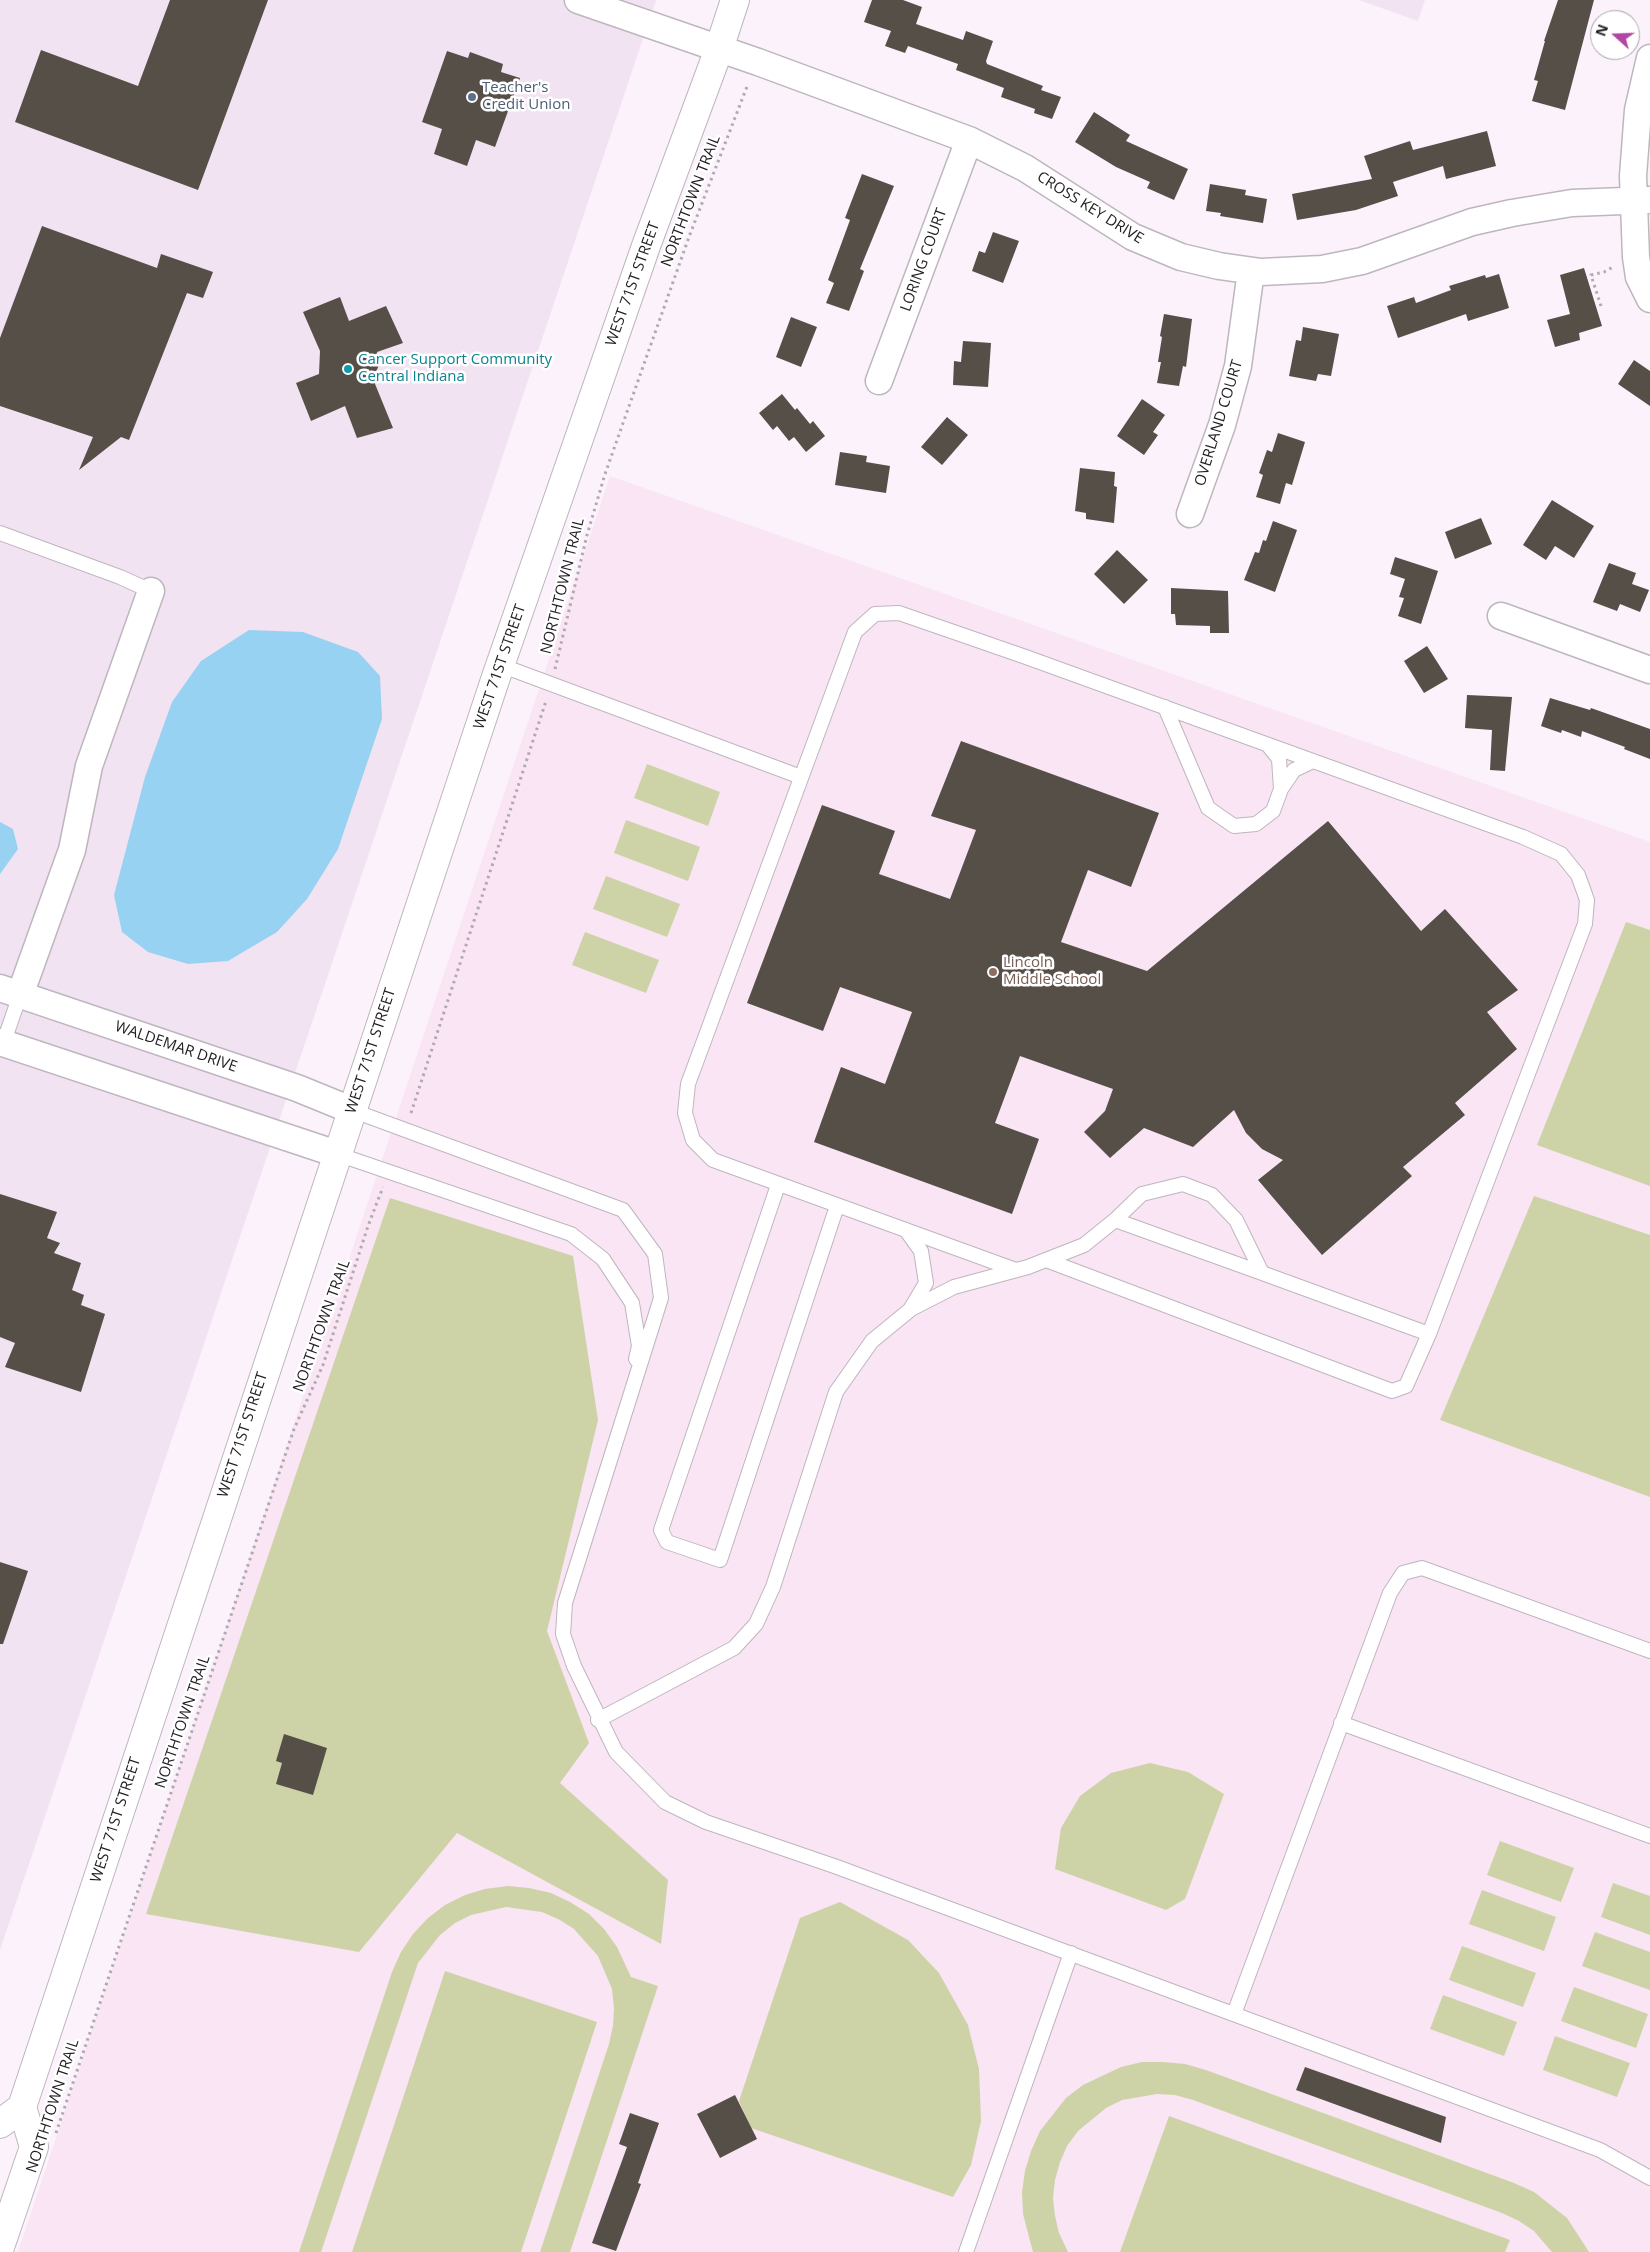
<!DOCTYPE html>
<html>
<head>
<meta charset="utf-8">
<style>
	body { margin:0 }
	#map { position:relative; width:1650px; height:2252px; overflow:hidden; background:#fbf2fb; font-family:"Open Sans",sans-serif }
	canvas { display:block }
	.north { position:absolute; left:1590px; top:10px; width:50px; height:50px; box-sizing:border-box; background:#fff; border:1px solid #a6a5a6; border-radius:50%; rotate:290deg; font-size:14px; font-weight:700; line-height:20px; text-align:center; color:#201d20 }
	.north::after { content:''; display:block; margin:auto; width:18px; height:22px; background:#b245a5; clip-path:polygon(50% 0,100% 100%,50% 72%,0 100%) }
</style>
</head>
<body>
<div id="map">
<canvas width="1650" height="2252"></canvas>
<div class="north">N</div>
</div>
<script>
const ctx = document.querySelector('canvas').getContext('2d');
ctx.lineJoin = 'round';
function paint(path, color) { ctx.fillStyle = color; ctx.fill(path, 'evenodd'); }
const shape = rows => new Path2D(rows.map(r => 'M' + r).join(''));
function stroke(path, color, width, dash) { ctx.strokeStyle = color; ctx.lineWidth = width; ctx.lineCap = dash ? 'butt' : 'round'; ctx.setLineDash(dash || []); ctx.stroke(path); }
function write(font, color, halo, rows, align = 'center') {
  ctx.font = font + ' "Open Sans",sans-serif'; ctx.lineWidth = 5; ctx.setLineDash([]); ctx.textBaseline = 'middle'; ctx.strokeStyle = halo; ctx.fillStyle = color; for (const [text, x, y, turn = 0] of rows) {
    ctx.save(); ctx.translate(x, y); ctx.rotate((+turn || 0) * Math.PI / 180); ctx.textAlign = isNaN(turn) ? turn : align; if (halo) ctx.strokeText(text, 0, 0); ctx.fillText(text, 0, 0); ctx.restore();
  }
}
paint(shape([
	[0,0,656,0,0,1950],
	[1359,0,1425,0,1418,21]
]), '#f1e3f1');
paint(shape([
	[610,476,1650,842,1650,2252,18,2252]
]), '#f9e5f4');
paint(shape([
	[647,764,720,792,708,826,634,798],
	[626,820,700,847,688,881,614,853],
	[606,876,680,904,667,937,593,909],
	[1626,922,1650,930,1650,1186,1537,1145],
	[585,932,659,960,646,993,572,965],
	[1534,1196,1650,1235,1650,1497,1440,1420],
	[390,1198,573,1256,598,1420,547,1631,589,1743,560,1783,668,1880,661,1944,457,1833,359,1952,146,1914],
	[1150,1763,1188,1772,1224,1794,1185,1899,1166,1910,1055,1869,1061,1828,1080,1796,1111,1773],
	[1500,1841,1574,1868,1561,1902,1487,1875],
	[1613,1883,1650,1896,1650,1935,1601,1917],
	[508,1886,529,1888,551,1893,570,1902,589,1914,604,1929,617,1947,631,1977,658,1986,570,2252,540,2252,609,2044,613,2026,614,2008,612,1989,598,1956,574,1929,560,1920,542,1912,506,1907,471,1915,455,1923,440,1935,418,1963,321,2252,299,2252,392,1972,401,1952,413,1934,428,1918,445,1905,465,1895,485,1889],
	[1482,1890,1556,1917,1544,1951,1469,1924],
	[840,1902,908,1940,939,1973,968,2025,979,2069,981,2121,971,2165,953,2197,751,2128,739,2101,800,1918],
	[1595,1932,1650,1952,1650,1990,1582,1966],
	[1462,1946,1536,1973,1523,2007,1449,1980],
	[445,1971,597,2022,521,2252,352,2252],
	[1574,1987,1648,2014,1636,2048,1561,2021],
	[1443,1995,1517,2022,1504,2056,1430,2029],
	[1555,2036,1630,2063,1617,2097,1543,2070],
	[1142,2062,1163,2062,1185,2064,1206,2070,1514,2183,1534,2192,1567,2218,1589,2252,1552,2252,1534,2231,1519,2221,1502,2213,1193,2100,1175,2095,1157,2094,1122,2100,1106,2108,1078,2131,1067,2146,1060,2162,1055,2180,1053,2198,1055,2216,1059,2233,1068,2252,1033,2252,1023,2214,1022,2192,1025,2171,1031,2151,1040,2131,1066,2098,1083,2085,1121,2067],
	[1169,2116,1510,2240,1505,2252,1120,2252]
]), '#ced3a7');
paint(shape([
	[249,630,303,632,358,652,380,676,382,719,338,849,307,899,277,932,228,961,188,964,148,952,122,932,114,895,145,777,172,702,201,661],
	[0,822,13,829,18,849,0,874]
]), '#98d2f2');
paint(shape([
	[170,0,268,0,198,190,15,122,41,50,138,86],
	[872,0,903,0,922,7,916,24,963,40,966,31,993,41,986,61,987,64,1043,86,1041,90,1061,97,1052,119,1034,113,1035,109,1001,97,1004,88,956,70,958,64,908,46,905,53,885,46,891,31,864,22],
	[1558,0,1594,0,1565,110,1532,101,1538,81,1534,80,1545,41,1544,41],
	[447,51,468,58,470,52,503,64,501,72,520,78,495,147,476,140,467,166,434,154,442,129,422,122],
	[1094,112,1130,135,1126,141,1188,169,1174,200,1147,188,1150,182,1116,167,1075,142],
	[1487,131,1496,166,1446,179,1443,166,1393,182,1398,196,1356,210,1297,220,1292,194,1372,179,1364,156,1410,141,1413,150],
	[862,174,894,186,860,269,864,271,849,311,826,303,834,283,828,280,850,220,845,218],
	[1210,184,1246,190,1245,195,1267,199,1263,223,1220,216,1221,213,1206,211],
	[42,226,157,268,161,254,213,272,203,298,187,293,129,440,121,437,79,470,93,437,0,406,0,338],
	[993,232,1019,241,1003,283,972,271,979,251,985,253],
	[1584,268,1602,326,1579,333,1580,340,1555,347,1547,320,1570,314,1560,275],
	[1499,274,1509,308,1468,321,1466,314,1398,338,1387,306,1414,297,1416,303,1451,290,1449,286,1485,275,1486,278],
	[340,297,349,321,386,306,403,343,377,352,379,365,373,379,393,428,357,438,345,406,311,421,296,383,319,374,320,351,303,312],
	[1164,314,1192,319,1186,367,1183,366,1179,386,1157,383,1161,362,1158,362,1162,337,1160,336],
	[791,317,817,327,801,367,776,357],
	[1303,327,1339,334,1331,376,1318,374,1316,381,1289,376,1296,340,1301,341],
	[963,341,991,343,988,387,953,385,954,361,961,362],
	[1634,360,1650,371,1650,406,1618,384],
	[782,394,795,410,797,408,810,424,813,421,825,436,806,452,794,437,789,441,777,426,773,430,759,413],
	[1142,399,1165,415,1153,432,1158,435,1144,455,1117,436],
	[947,417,968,435,942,465,921,447],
	[1278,433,1305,442,1292,485,1286,483,1280,504,1256,497,1263,475,1259,473,1267,450,1272,452],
	[840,452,867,456,866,462,890,466,886,493,835,485],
	[1080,468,1115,472,1114,486,1117,487,1114,523,1086,519,1086,513,1075,511],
	[1552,500,1594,526,1574,558,1555,546,1546,560,1523,545],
	[1481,518,1492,544,1455,559,1445,532],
	[1273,521,1297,530,1275,592,1244,580,1255,552,1259,553,1263,540,1266,541],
	[1117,550,1148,580,1124,604,1094,574],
	[1395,557,1438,571,1421,624,1398,616,1404,598,1399,597,1405,579,1390,574],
	[1609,563,1636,573,1632,584,1649,590,1640,612,1620,604,1617,611,1593,602],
	[1171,588,1228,591,1229,633,1210,633,1210,626,1176,625,1175,614,1171,614],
	[1427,646,1448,679,1424,693,1404,661],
	[1467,695,1512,697,1505,771,1490,770,1492,730,1465,728],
	[1550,698,1590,710,1591,708,1650,729,1650,759,1624,749,1625,747,1582,731,1581,737,1562,730,1561,733,1541,726],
	[961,741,1159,813,1131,887,1088,870,1061,942,1147,971,1328,821,1421,931,1445,909,1518,990,1487,1012,1517,1049,1455,1103,1465,1115,1403,1167,1412,1176,1322,1255,1258,1180,1283,1160,1262,1149,1246,1133,1234,1110,1193,1147,1144,1128,1110,1158,1084,1132,1105,1111,1113,1089,1020,1056,995,1123,1039,1139,1012,1214,814,1142,841,1067,885,1084,912,1012,840,987,823,1031,747,1003,822,805,895,831,879,874,950,899,976,830,931,816],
	[0,1194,57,1212,47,1238,60,1243,54,1253,81,1263,72,1290,84,1295,81,1305,105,1314,81,1392,5,1367,15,1343,0,1337],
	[0,1562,28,1571,3,1644,0,1644],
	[284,1734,327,1748,313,1795,276,1784,282,1763,276,1761],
	[1305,2067,1446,2117,1441,2143,1296,2090],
	[735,2095,757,2139,720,2158,697,2114],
	[630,2113,659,2123,638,2183,641,2184,616,2251,592,2243,627,2147,619,2144]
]), '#564f48');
const service = shape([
	[0,533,120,577,151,591],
	[500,665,801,777],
	[1165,707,1208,808,1234,826,1256,824,1273,811,1281,789,1279,759,1268,745],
	[1281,789,1294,770,1313,761],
	[2,1047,20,995],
	[351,1110,623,1210,655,1254,661,1298,565,1603,563,1634,574,1666,616,1752,665,1802,706,1822,837,1867,1600,2150,1650,2178],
	[337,1154,571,1234,603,1259,632,1303,639,1346,636,1359],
	[778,1185,661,1530,667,1542,720,1560,837,1206],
	[906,1230,921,1251,926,1283,911,1308],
	[1046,1260,1392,1391,1406,1386,1429,1334],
	[1016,1270,713,1160,693,1140,685,1113,688,1084,855,632,875,614,899,613,1023,656,1523,837,1561,854,1578,875,1587,900,1585,924,1429,1334,1262,1273],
	[598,1720,734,1648,756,1624,773,1587,836,1392,872,1341,911,1309,954,1287,1028,1267,1084,1245,1115,1220,1142,1194,1183,1184,1212,1195,1236,1220,1262,1273,1115,1220],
	[1341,1723,1650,1836],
	[1234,2014,1390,1593,1403,1573,1422,1568,1650,1651],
	[966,2252,1071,1953]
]);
const minor = shape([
	[578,0,758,62,969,140,1025,168,1133,237,1181,257,1219,266,1261,272,1322,269,1362,261,1472,222,1512,213,1572,203,1650,200],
	[1650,58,1638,110,1633,176,1636,257,1639,277,1650,299],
	[879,381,969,140],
	[1190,514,1222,425,1238,366,1251,271],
	[1501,616,1650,670],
	[0,988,297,1088,351,1110],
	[20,995,72,850,89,766,151,591],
	[0,1042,337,1154]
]);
const secondary = shape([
	[0,2124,22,2107,495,680,646,246,719,49,735,0],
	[0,2247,34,2147,22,2107]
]);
stroke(service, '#beb6be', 16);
stroke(minor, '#beb6be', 29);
stroke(secondary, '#beb6be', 30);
stroke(shape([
	[1601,306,1591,275,1604,272,1613,267],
	[555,669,587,535,605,474,689,237,748,84],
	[411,1113,546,701],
	[56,2133,294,1429,323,1365,368,1226,383,1187]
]), '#b0a9b0', 3, [2.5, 4]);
stroke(service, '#fff', 14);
stroke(minor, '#fff', 26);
stroke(secondary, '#fff', 28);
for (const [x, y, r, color] of [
	[472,97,5,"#5c6f8a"],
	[348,369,5,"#0f9aa8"],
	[993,972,5,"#8d6e63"]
]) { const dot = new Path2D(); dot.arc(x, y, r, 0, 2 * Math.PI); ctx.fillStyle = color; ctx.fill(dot); stroke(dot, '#fff', 2); }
write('15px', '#4e5e75', '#fff', [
	["Teacher's",482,88],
	["Credit Union",482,105]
], 'left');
write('15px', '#201d20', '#fff', [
	["NORTHTOWN TRAIL",691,201,-69],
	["CROSS KEY DRIVE",1090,208,32],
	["LORING COURT",924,260,-70],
	["WEST 71ST STREET",633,284,-70],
	["OVERLAND COURT",1219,423,-73],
	["NORTHTOWN TRAIL",563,586,-76],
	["WEST 71ST STREET",500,667,-71],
	["WALDEMAR DRIVE",176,1047,19],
	["WEST 71ST STREET",371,1051,-72],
	["NORTHTOWN TRAIL",322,1326,-70],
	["WEST 71ST STREET",243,1435,-72],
	["NORTHTOWN TRAIL",183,1722,-71],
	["WEST 71ST STREET",116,1820,-72],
	["NORTHTOWN TRAIL",53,2106,-72]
]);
write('15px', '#0d838f', '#fff', [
	["Cancer Support Community",358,360],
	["Central Indiana",358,377]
], 'left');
write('15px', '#785e54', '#fff', [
	["Lincoln",1003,963],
	["Middle School",1003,980]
], 'left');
</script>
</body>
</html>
